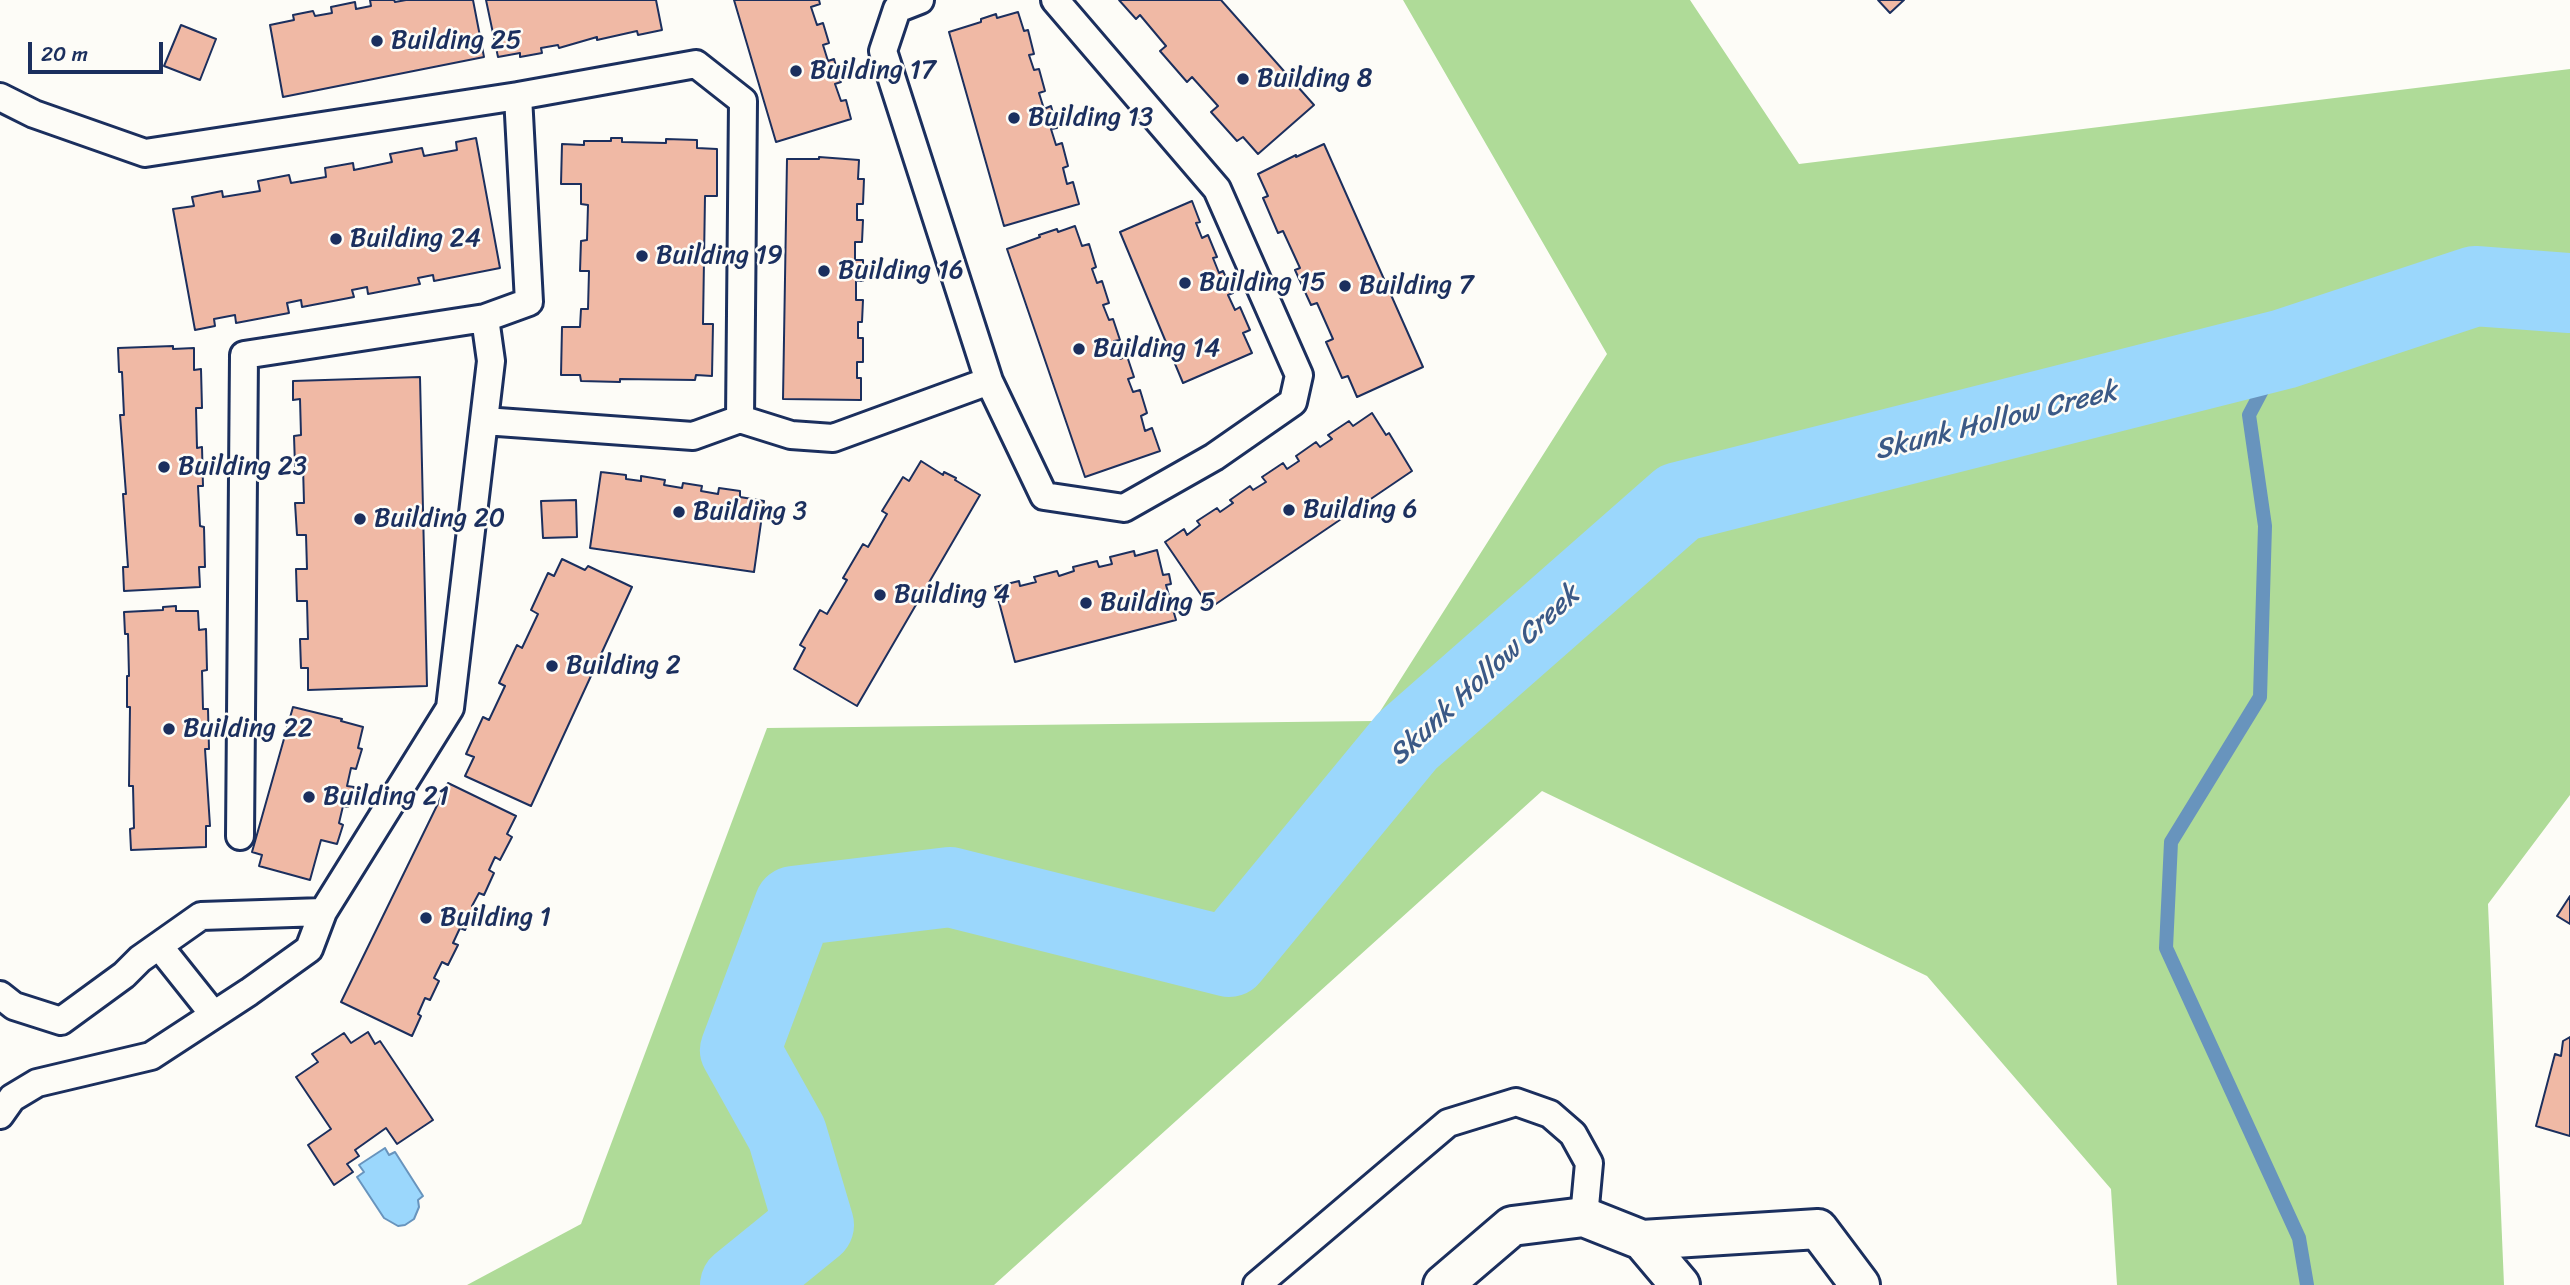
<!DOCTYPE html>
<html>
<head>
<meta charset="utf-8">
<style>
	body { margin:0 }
	#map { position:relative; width:2570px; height:1285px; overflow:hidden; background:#fdfcf7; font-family:Sriracha,sans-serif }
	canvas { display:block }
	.scale { position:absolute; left:28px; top:42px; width:135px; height:32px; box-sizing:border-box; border:4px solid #1b2f5e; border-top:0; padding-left:9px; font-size:21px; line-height:24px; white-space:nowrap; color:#1b2f5e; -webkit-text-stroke:5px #fdfcf7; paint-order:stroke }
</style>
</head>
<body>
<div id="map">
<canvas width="2570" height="1285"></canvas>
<div class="scale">20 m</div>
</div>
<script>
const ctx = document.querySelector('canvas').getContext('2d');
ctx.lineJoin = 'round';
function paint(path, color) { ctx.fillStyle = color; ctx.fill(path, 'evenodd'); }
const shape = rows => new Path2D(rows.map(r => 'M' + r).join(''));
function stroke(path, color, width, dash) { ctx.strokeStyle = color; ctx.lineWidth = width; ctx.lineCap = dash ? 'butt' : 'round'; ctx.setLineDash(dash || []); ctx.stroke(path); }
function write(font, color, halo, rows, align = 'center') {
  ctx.font = font + ' Sriracha,sans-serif'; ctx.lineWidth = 5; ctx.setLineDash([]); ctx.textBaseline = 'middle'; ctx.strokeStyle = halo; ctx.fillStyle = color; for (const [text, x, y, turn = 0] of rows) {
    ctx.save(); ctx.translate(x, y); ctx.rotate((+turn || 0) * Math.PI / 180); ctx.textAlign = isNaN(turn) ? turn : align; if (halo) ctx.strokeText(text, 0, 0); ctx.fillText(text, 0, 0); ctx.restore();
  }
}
paint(shape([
	[1403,0,1690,0,1799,164,2570,69,2570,795,2488,904,2504,1285,2117,1285,2111,1189,1927,976,1542,791,994,1285,467,1285,581,1224,767,728,1374,721,1607,354]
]), '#afdb98');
const water = shape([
	[385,1148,389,1155,395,1152,423,1196,418,1200,419,1207,414,1219,405,1225,398,1226,384,1218,357,1177,364,1172,359,1165,385,1148]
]);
paint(water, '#9bd7fc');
stroke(water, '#6894bd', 2);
stroke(shape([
	[2284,349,2249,415,2265,526,2260,697,2171,842,2166,948,2299,1238,2307,1285]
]), '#6894bd', 14);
stroke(shape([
	[740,1285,814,1225,787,1134,740,1050,794,906,950,887,1229,957,1407,741,1679,502,2284,349,2475,286,2570,293]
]), '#9bd7fc', 80);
const building = shape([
	[370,0,394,0,395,2,406,0,473,0,484,57,283,97,270,25,294,20,293,15,313,11,315,16,332,13,331,7,355,2,356,9,371,6,370,0],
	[486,0,656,0,662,30,638,35,637,31,597,40,597,37,559,48,558,45,541,48,542,53,520,57,520,53,498,57,486,0],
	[734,0,819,0,820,4,811,7,817,25,823,23,829,43,823,45,828,61,834,59,841,82,835,84,841,101,846,100,851,119,776,142,734,0],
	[1119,0,1221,0,1314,105,1258,154,1243,137,1237,141,1211,112,1218,106,1192,77,1187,82,1160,51,1166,46,1140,15,1136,19,1119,0],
	[1878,0,1904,0,1890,13,1878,0],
	[1018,12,1024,31,1028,30,1034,54,1029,55,1034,70,1039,69,1045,91,1039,93,1044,109,1051,106,1057,128,1051,129,1056,145,1062,143,1068,166,1063,168,1067,184,1073,182,1079,204,1004,226,949,32,981,22,981,19,996,14,997,18,1018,12],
	[181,25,216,39,200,80,164,66,181,25],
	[476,138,500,268,434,281,433,275,418,278,420,284,368,294,367,287,352,290,354,297,302,307,301,300,287,303,289,313,236,323,235,315,214,319,215,326,195,330,173,209,194,206,192,197,222,191,223,197,260,191,258,181,289,175,291,183,326,177,325,168,353,163,354,170,392,162,390,154,422,148,424,156,457,150,456,142,476,138],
	[611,138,622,138,622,142,666,143,666,139,697,140,697,148,717,149,717,196,705,196,703,324,713,324,712,376,696,375,695,380,620,379,620,382,581,381,580,375,561,375,562,327,580,327,581,309,588,309,589,271,580,271,581,241,587,240,588,205,581,204,581,184,561,184,562,144,584,145,584,141,611,141,611,138],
	[1324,144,1423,367,1357,397,1348,376,1342,378,1326,342,1333,339,1317,303,1311,305,1295,270,1300,268,1283,231,1278,233,1263,198,1268,196,1258,174,1296,155,1296,157,1324,144],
	[819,157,859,160,858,179,864,179,863,204,857,204,857,220,863,220,862,242,855,242,855,260,863,260,863,281,856,281,856,300,863,300,862,322,858,322,858,338,863,338,863,362,857,362,857,378,861,378,861,400,783,399,787,159,819,159,819,157],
	[1192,201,1200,222,1196,223,1202,238,1208,235,1217,257,1213,258,1219,273,1223,271,1233,293,1228,295,1235,310,1240,307,1250,330,1243,333,1252,353,1183,383,1120,232,1192,201],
	[1075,226,1082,246,1089,244,1096,267,1092,269,1097,283,1102,281,1109,303,1103,305,1109,320,1113,319,1120,340,1114,341,1120,359,1127,356,1134,377,1128,379,1133,392,1140,390,1147,413,1141,416,1145,431,1152,428,1160,451,1085,477,1007,249,1040,237,1039,235,1057,229,1058,232,1075,226],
	[173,346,173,349,194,348,194,370,201,369,202,408,196,408,197,448,202,447,203,486,198,486,200,526,204,527,205,567,199,567,200,587,124,591,123,567,128,567,123,494,126,494,120,415,124,415,122,372,119,372,118,348,173,346],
	[420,377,427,686,308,690,308,668,301,668,300,639,308,639,307,601,297,601,296,569,307,569,306,535,297,535,295,503,304,503,303,466,295,466,294,436,301,435,300,399,293,400,293,381,420,377],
	[1372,413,1386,435,1389,433,1412,471,1210,608,1165,542,1184,529,1187,535,1200,525,1197,521,1217,508,1220,512,1233,503,1230,500,1250,486,1253,490,1266,482,1262,477,1283,463,1287,469,1299,461,1296,456,1316,442,1320,447,1332,439,1328,435,1349,421,1353,426,1372,413],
	[921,461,943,475,944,472,956,478,955,480,980,495,857,706,794,669,805,648,800,645,820,610,827,614,847,580,843,578,863,544,868,547,887,514,882,511,903,477,909,481,921,461],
	[601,472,626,475,626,479,641,481,641,476,665,480,664,485,682,488,683,483,702,486,701,491,718,494,719,488,740,491,740,497,764,501,754,572,590,548,601,472],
	[576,500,577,537,543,538,541,501,576,500],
	[1157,550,1163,575,1169,574,1171,584,1166,585,1176,620,1015,662,995,587,1019,581,1020,586,1036,582,1034,577,1057,571,1059,576,1074,571,1073,567,1097,561,1099,567,1112,564,1110,557,1134,551,1135,556,1157,550],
	[562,559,585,570,588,566,632,587,531,806,465,776,474,757,466,754,483,717,489,720,505,686,499,683,517,645,522,648,538,614,531,610,548,573,554,576,562,559],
	[176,606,176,611,198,611,199,630,206,629,207,670,202,671,203,709,208,709,209,749,205,749,210,826,206,826,206,847,131,850,130,829,134,828,133,786,129,786,130,707,127,707,127,676,129,676,128,634,125,634,124,612,163,610,163,607,176,606],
	[293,707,342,719,341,721,363,727,358,748,362,749,356,769,351,768,347,786,354,787,348,807,343,806,339,823,343,825,337,844,321,840,310,880,259,866,262,855,252,852,293,707],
	[448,783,516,816,507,834,512,837,500,860,495,857,489,870,494,873,484,895,479,893,472,906,475,908,465,930,460,928,453,943,458,945,448,965,442,962,434,978,439,981,430,1000,425,998,418,1014,421,1016,412,1036,341,1002,448,783],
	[2570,896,2570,924,2557,916,2570,896],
	[368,1032,375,1044,380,1041,433,1120,397,1144,386,1128,355,1150,359,1156,347,1164,353,1172,334,1185,308,1145,331,1129,296,1077,318,1062,312,1054,344,1033,351,1043,368,1032],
	[2570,1037,2570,1136,2536,1126,2555,1054,2561,1056,2563,1041,2570,1037]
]);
paint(building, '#f0b9a5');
stroke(building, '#1b2f5e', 2);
const service = shape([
	[920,0,897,9,883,51,989,381,1044,496,1124,508,1214,457,1293,402,1299,375,1217,189,1055,0],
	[518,96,696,64,743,101,740,419,791,435,833,438,989,381],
	[0,97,34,114,145,153,518,96,529,302,485,318],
	[484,421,693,436,740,419],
	[159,946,214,1015],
	[0,995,14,1006,61,1021,124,975,140,959,201,916,323,912],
	[0,1115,12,1098,37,1083,151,1056,249,992,309,949,323,912,450,708,491,361,485,318,244,355,240,836],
	[1257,1285,1448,1123,1516,1102,1550,1114,1573,1134,1589,1163,1584,1217]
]);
const minor = shape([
	[1642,1240,1818,1229,1860,1285],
	[1443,1285,1512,1226,1584,1217,1642,1240,1680,1285]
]);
stroke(service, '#1b2f5e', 32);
stroke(minor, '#1b2f5e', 44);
stroke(service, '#fdfcf7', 26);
stroke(minor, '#fdfcf7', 38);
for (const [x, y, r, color] of [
	[377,41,7,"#1b2f5e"],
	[796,71,7,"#1b2f5e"],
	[1243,79,7,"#1b2f5e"],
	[1014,118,7,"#1b2f5e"],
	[336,239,7,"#1b2f5e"],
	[642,256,7,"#1b2f5e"],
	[824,271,7,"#1b2f5e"],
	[1185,283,7,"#1b2f5e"],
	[1345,286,7,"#1b2f5e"],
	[1079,349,7,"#1b2f5e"],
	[164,467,7,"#1b2f5e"],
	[1289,510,7,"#1b2f5e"],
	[679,512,7,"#1b2f5e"],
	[360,519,7,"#1b2f5e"],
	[880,595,7,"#1b2f5e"],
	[1086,603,7,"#1b2f5e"],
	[552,666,7,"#1b2f5e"],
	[169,729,7,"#1b2f5e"],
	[309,797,7,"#1b2f5e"],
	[426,918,7,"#1b2f5e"]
]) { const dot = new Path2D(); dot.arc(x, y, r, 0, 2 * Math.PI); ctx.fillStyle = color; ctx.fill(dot); stroke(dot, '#fdfcf7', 2.5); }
write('26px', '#1b2f5e', '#fdfcf7', [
	["Building 25",391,41],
	["Building 17",810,71],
	["Building 8",1257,79],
	["Building 13",1028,118],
	["Building 24",350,239],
	["Building 19",656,256],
	["Building 16",838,271],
	["Building 15",1199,283],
	["Building 7",1359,286],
	["Building 14",1093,349],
	["Building 23",178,467],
	["Building 6",1303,510],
	["Building 3",693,512],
	["Building 20",374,519],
	["Building 4",894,595],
	["Building 5",1100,603],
	["Building 2",566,666],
	["Building 22",183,729],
	["Building 21",323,797],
	["Building 1",440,918]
], 'left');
write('italic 28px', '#3b5986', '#fdfcf7', [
	["Skunk Hollow Creek",1996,422,-14],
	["Skunk Hollow Creek",1485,676,-43]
]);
</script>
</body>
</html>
